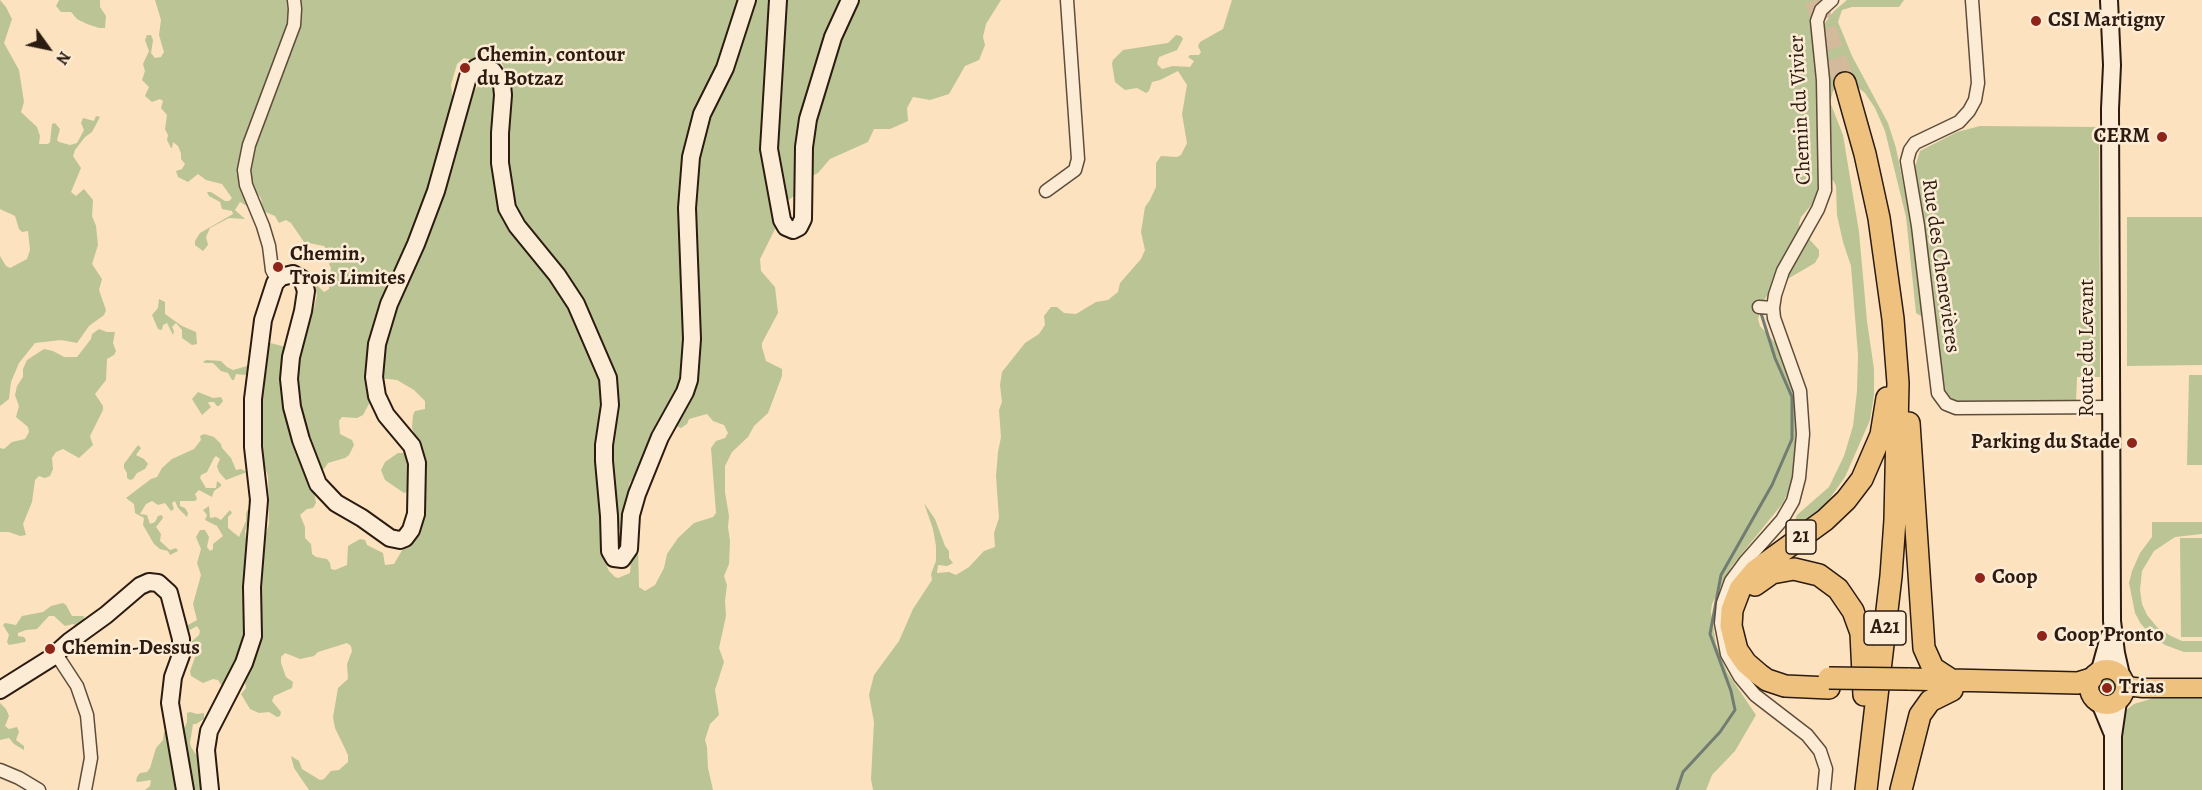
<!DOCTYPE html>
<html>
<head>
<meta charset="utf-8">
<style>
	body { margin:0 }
	#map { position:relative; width:2202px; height:790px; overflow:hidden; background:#fce2be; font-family:Alegreya,serif }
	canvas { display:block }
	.north { position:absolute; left:18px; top:18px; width:60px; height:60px; -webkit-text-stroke:4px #fdecd5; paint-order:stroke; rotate:123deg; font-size:16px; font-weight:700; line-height:24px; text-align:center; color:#2b1b10 }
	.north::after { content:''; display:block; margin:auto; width:21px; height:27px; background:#2b1b10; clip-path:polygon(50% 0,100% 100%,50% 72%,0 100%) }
</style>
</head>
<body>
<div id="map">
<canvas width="2202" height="790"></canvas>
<div class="north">N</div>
</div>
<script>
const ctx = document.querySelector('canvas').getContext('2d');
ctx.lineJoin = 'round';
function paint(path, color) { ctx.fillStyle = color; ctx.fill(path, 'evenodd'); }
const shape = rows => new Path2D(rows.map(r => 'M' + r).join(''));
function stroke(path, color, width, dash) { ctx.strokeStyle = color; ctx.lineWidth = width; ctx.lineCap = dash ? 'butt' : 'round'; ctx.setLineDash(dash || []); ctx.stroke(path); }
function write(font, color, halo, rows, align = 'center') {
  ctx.font = font + ' Alegreya,serif'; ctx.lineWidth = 5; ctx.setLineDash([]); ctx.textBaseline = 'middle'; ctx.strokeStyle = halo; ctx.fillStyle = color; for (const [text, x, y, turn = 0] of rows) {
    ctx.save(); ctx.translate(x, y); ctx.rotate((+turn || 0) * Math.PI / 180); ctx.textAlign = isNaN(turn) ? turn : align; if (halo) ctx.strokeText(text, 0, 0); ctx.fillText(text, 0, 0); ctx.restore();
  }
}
paint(shape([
	[0,0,6,7,12,19,4,43,19,70,24,102,21,112,37,127,40,136,39,144,48,144,50,142,52,124,55,123,60,129,57,140,59,142,70,145,77,143,84,130,81,123,83,118,94,121,96,116,100,117,92,132,85,137,75,150,73,156,81,168,71,192,76,196,84,189,93,200,92,216,96,226,98,245,92,264,102,279,99,290,106,310,104,315,89,326,77,343,61,340,35,343,19,363,11,382,9,399,0,406,0,256,6,266,10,268,27,259,30,250,28,231,22,232,19,229,15,216,0,209],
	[59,0,100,0,100,7,106,16,105,28,99,28,87,24,77,19,71,12,61,12,56,6],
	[155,0,1001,0,986,24,983,37,985,45,979,60,965,66,949,94,930,100,913,97,907,108,908,121,890,129,874,129,868,142,830,159,818,173,812,176,809,174,795,195,785,203,780,219,760,259,761,271,775,287,778,313,762,343,762,347,766,361,782,369,782,376,768,413,754,426,748,437,732,452,725,466,725,492,729,516,728,527,730,541,729,564,724,576,727,585,725,601,726,616,719,648,724,662,715,690,719,715,710,724,705,740,707,747,708,768,713,790,309,790,294,768,291,756,299,761,302,769,320,780,324,779,331,771,339,770,348,762,348,755,335,728,333,717,338,688,348,679,347,664,352,651,351,646,347,643,318,652,314,656,300,659,285,653,281,657,281,663,286,677,293,682,292,688,274,696,272,701,281,712,280,716,277,717,269,712,259,713,250,709,241,694,246,688,245,681,227,689,224,689,218,680,213,679,203,683,191,676,190,671,197,652,190,643,199,635,200,631,197,626,190,630,187,629,188,625,197,620,193,604,201,575,197,563,201,549,196,537,200,530,205,530,209,537,207,547,210,551,213,549,213,544,223,536,217,526,205,520,207,515,203,510,209,506,210,518,216,517,221,520,230,510,232,513,228,517,228,528,239,537,246,521,246,513,250,505,248,500,251,500,251,513,245,531,249,560,262,549,269,523,268,476,261,456,262,413,259,403,263,379,267,370,265,356,268,345,270,343,286,347,305,334,309,328,309,317,314,308,317,295,315,286,317,285,324,292,329,289,331,268,329,264,332,256,324,246,304,242,291,223,286,220,279,223,275,216,263,211,261,198,253,188,250,208,240,202,235,210,245,219,229,218,210,228,206,237,208,245,203,251,195,245,195,241,200,233,233,214,232,211,222,209,220,202,209,196,207,192,211,192,225,201,229,201,232,198,222,184,206,180,198,174,188,182,178,177,176,171,182,169,185,164,181,159,181,153,178,146,173,142,172,148,171,148,167,140,168,135,165,129,167,115,161,108,163,101,160,99,152,102,145,96,149,87,142,80,145,71,143,64,149,51,145,40,147,35,151,35,153,40,151,53,155,58,161,57,164,52,159,35,161,20],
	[483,53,501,61,508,79,495,90,483,84,480,84,471,94,453,100,451,85,457,64,464,58,476,61],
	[379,378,397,380,414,390,425,401,425,409,415,411,413,415,412,428,416,438,406,453,398,453,385,462,381,470,385,480,404,493,424,483,425,510,423,519,415,536,404,547,394,564,385,565,383,553,367,545,365,540,360,539,348,546,347,565,335,570,331,569,330,563,327,559,316,557,312,554,311,544,305,538,305,527,300,515,307,509,313,508,316,503,313,486,319,471,324,469,328,463,345,458,349,455,354,445,352,440,340,434,339,421,342,417,357,418,363,415,371,400,367,384],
	[707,414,713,421,724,425,728,433,725,438,716,441,711,448,716,513,713,517,694,523,678,538,667,554,664,568,655,585,645,591,639,587,638,545,636,546,631,559,630,573,618,578,615,577,609,571,605,562,605,554,617,529,621,530,621,516,630,505,625,503,630,493,629,484,654,443,652,430,677,421,676,426,681,428,687,424,689,419],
	[1232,0,1825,0,1811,23,1812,27,1821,28,1834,11,1847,0,1904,0,1899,7,1852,7,1842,10,1838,22,1852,56,1888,123,1896,148,1915,243,1924,313,1921,316,1916,313,1906,217,1885,131,1875,108,1865,93,1849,80,1840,82,1833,91,1830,102,1843,135,1859,232,1867,321,1874,369,1874,395,1870,420,1845,477,1823,508,1807,522,1797,523,1795,521,1797,515,1829,487,1844,456,1853,426,1857,391,1858,355,1851,266,1843,242,1837,215,1836,186,1833,180,1801,217,1799,224,1801,230,1819,250,1819,256,1815,263,1772,288,1763,302,1758,319,1760,326,1778,346,1794,379,1797,414,1795,445,1798,457,1795,477,1783,503,1731,567,1712,604,1711,612,1716,644,1727,672,1756,715,1735,751,1712,775,1706,790,873,790,871,779,874,722,869,695,874,675,899,641,913,609,932,580,931,574,936,561,936,546,933,529,924,503,935,519,945,546,949,551,949,558,953,563,947,566,938,565,937,573,949,572,956,575,969,567,984,551,995,547,994,533,999,518,996,476,998,452,1001,437,999,410,1002,402,1000,385,1002,372,1025,343,1039,334,1045,325,1044,316,1051,307,1057,307,1064,313,1076,314,1096,302,1108,300,1118,292,1120,283,1141,259,1145,250,1141,232,1145,207,1150,200,1156,187,1156,163,1161,156,1177,157,1181,155,1187,143,1182,114,1187,85,1178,71,1160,80,1152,82,1149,91,1146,93,1137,88,1125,90,1115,82,1112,64,1113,60,1123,50,1168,43,1176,35,1181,36,1183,39,1177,50,1159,57,1157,64,1162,69,1173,66,1190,67,1194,61,1188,57,1190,55,1199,55,1201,52,1198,46,1200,42,1223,29],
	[1980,126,2099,127,2100,377,2077,377,2076,401,1954,402,1941,385,1915,167,1920,151,1957,132],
	[2202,217,2202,365,2127,366,2127,217],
	[159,299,165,302,165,314,182,326,196,332,197,344,192,345,182,338,182,330,176,323,172,327,174,331,173,335,167,323,163,325,162,330,158,329,152,315,158,308],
	[99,329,107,332,115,332,113,343,116,351,114,355,107,359,106,380,95,394,103,406,103,410,90,436,93,445,79,458,63,449,56,452,52,458,53,469,50,476,45,478,39,476,35,480,32,502,23,524,26,535,20,536,9,532,0,532,0,448,4,449,12,442,25,439,29,432,28,427,16,417,19,406,15,395,17,386,23,377,23,369,27,360,44,349,53,351,64,357,77,357,91,339,92,334],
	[206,360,221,361,227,367,233,370,247,366,248,372,245,375,236,374,234,380,232,380,228,373,221,371,213,363,205,363,203,362],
	[2189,375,2202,375,2202,465,2187,465],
	[198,392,213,398,221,397,223,401,219,406,217,406,214,402,209,402,208,403,211,407,202,415,192,399],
	[204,434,214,437,221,444,222,448,231,458,236,470,241,469,247,472,226,480,219,472,217,466,220,459,216,456,214,458,207,472,201,475,200,478,206,488,216,488,217,481,221,484,221,486,214,491,212,497,199,490,195,494,197,499,195,501,180,501,180,506,185,508,188,513,187,517,178,508,175,501,172,503,174,509,171,511,165,503,158,505,152,501,146,504,140,514,147,515,150,524,155,522,158,516,162,515,163,518,156,527,161,534,160,541,170,550,176,548,178,551,170,555,168,551,160,549,154,544,143,525,144,518,135,513,134,504,126,498,151,479,157,477,162,468,172,459,194,449,201,440,200,436],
	[138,445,141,448,136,455,144,459,148,464,145,469,137,473,133,479,130,480,127,478,127,473,124,468,124,464],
	[2152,522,2202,522,2202,534,2175,537,2154,551,2142,571,2140,590,2142,604,2147,615,2157,627,2171,636,2182,641,2202,641,2202,652,2184,652,2165,645,2152,636,2141,624,2135,613,2129,583,2132,571,2140,553,2152,537],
	[2180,538,2202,538,2202,637,2181,637],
	[63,603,66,605,72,616,84,616,83,623,78,626,73,624,65,626,54,616,49,616,37,629,26,630,18,633,18,636,24,637,26,640,25,642,9,645,7,642,9,635,3,625,5,623,16,625,22,616,43,612,51,606],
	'2098 688a9 9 0 1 1 18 0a9 9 0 1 1-18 0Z',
	[2202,694,2202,790,2123,790,2122,720,2125,711,2134,704,2157,697],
	[0,703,6,709,9,716,5,726,9,729,17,727,19,732,16,740,24,746,24,750,14,744,9,738,0,740],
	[190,712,197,714,204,713,204,719,196,724,193,724,190,743,191,747,199,759,202,790,192,790,181,767,173,772,177,790,145,790,150,786,151,780,138,782,136,781,137,777,140,773,147,772,150,768,156,748,163,740,164,732,167,732,188,759,183,731,187,722,187,713]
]), '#bbc494');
stroke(shape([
	[1677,790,1683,772,1720,732,1735,710,1731,691,1710,634,1721,575,1772,485,1792,439,1792,397,1775,358,1760,310]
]), '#717c72', 3);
stroke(shape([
	[1815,0,1845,83]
]), '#d2ba9b', 21, [21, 10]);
const street = shape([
	[1972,0,1978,83,1975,100,1969,111,1959,122,1915,143,1910,150,1907,161,1918,226,1938,393,1946,404,1956,408,2111,407],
	[1046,191,1075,170,1078,159,1067,0],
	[277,280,272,270,269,246,263,226,246,185,244,170,249,145,294,25,295,9,294,0],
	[1759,307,1773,308],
	[56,654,77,686,87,715,91,758,85,790],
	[0,770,19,778,39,790],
	[1824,790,1826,769,1820,751,1807,735,1755,695,1740,677,1727,654,1721,623,1723,603,1731,581,1745,562,1782,520,1793,501,1799,478,1803,434,1800,391,1774,318,1773,308,1775,295,1783,271,1818,209,1825,190,1823,80,1817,21,1821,10,1832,0]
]);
const secondary = shape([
	[778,0,769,149,782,220,786,227,793,230,799,227,803,219,804,147,808,119,833,37,850,0],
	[2109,0,2112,65,2110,109,2112,621,2116,653,2121,675],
	[2100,670,2109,637],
	[0,690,51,658,70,641,106,615,140,586,149,582,158,583,169,593,181,639,181,655,173,677,170,703,185,790],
	[2100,703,2112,732],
	[210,790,206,750,209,731,244,663,253,636,252,587,259,500,253,447,253,399,263,320,275,283,281,277,293,274,302,279,306,291,303,311,291,357,289,379,292,407,301,440,318,484,336,503,362,518,390,538,400,540,405,538,411,530,416,514,417,463,412,446,386,415,377,396,374,377,377,344,389,304,416,244,436,191,468,77,476,68,480,66,493,71,502,85,503,95,500,133,500,163,507,208,517,226,557,275,576,304,608,378,610,405,604,445,604,461,609,516,610,551,614,558,622,559,629,549,631,515,637,494,660,437,685,392,689,380,692,339,687,208,691,157,702,114,725,68,747,0],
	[2113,790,2113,736,2118,701]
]);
const primary = shape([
	'2089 687a18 18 0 1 1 36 0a18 18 0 1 1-36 0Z',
	[2126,686,2143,688,2202,688]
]);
const highway = shape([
	[1845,83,1865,154,1879,218,1893,319,1898,383,1895,520,1891,576,1866,790],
	[1909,423,1924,648,1933,668,1953,681],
	[1755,585,1772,573,1794,569,1819,575,1838,589,1853,611,1861,633,1864,695],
	[1908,679,2078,683,2091,679],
	[1829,688,1785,686,1767,680,1760,675,1746,663,1737,650,1731,626,1732,610,1740,589,1755,571,1825,520,1846,500,1862,479,1881,435,1887,398],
	[1901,790,1920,715,1930,701,1952,690]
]);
stroke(street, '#5f4d3c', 15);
stroke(secondary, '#2b1b10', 20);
stroke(primary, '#2b1b10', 21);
stroke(highway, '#2b1b10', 24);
stroke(street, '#fdecd5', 12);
stroke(secondary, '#fdecd5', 16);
stroke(primary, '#eec17f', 18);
stroke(highway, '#eec17f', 21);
const highwayBridge = shape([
	[1829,678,1908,679]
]);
stroke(highwayBridge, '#2b1b10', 24, []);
stroke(highwayBridge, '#eec17f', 21);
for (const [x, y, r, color] of [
	[2036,21,6,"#8f2418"],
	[465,68,6,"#8f2418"],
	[2162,137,6,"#8f2418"],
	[278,267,6,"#8f2418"],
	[2132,443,6,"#8f2418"],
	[1980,578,6,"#8f2418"],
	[2042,636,6,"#8f2418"],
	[50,649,6,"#8f2418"],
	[2107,688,6,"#8f2418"]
]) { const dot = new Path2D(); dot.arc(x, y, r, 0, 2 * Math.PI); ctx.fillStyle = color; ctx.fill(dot); stroke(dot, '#fdecd5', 2); }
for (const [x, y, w] of [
	[1801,537,30],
	[1885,628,42]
]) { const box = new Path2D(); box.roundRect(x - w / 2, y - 17, w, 34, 4.5); ctx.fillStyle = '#fdecd5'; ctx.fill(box); stroke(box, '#2b1b10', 1.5); }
write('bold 20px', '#2b1b10', null, [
	["21",1801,537],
	["A21",1885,628]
]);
write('bold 21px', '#2b1b10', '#fdecd5', [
	["CSI Martigny",2048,21],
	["Chemin, contour",477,56],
	["du Botzaz",477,80],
	["CERM",2150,137,"right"],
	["Chemin,",290,255],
	["Trois Limites",290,279],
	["Parking du Stade",2120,443,"right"],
	["Coop",1992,578],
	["Coop Pronto",2054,636],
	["Chemin-Dessus",62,649],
	["Trias",2119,688]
], 'left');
write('21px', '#2b1b10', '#fdecd5', [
	["Chemin du Vivier",1801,110,-93],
	["Rue des Chenevières",1940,266,82],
	["Route du Levant",2088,348,-90]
]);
</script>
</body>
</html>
